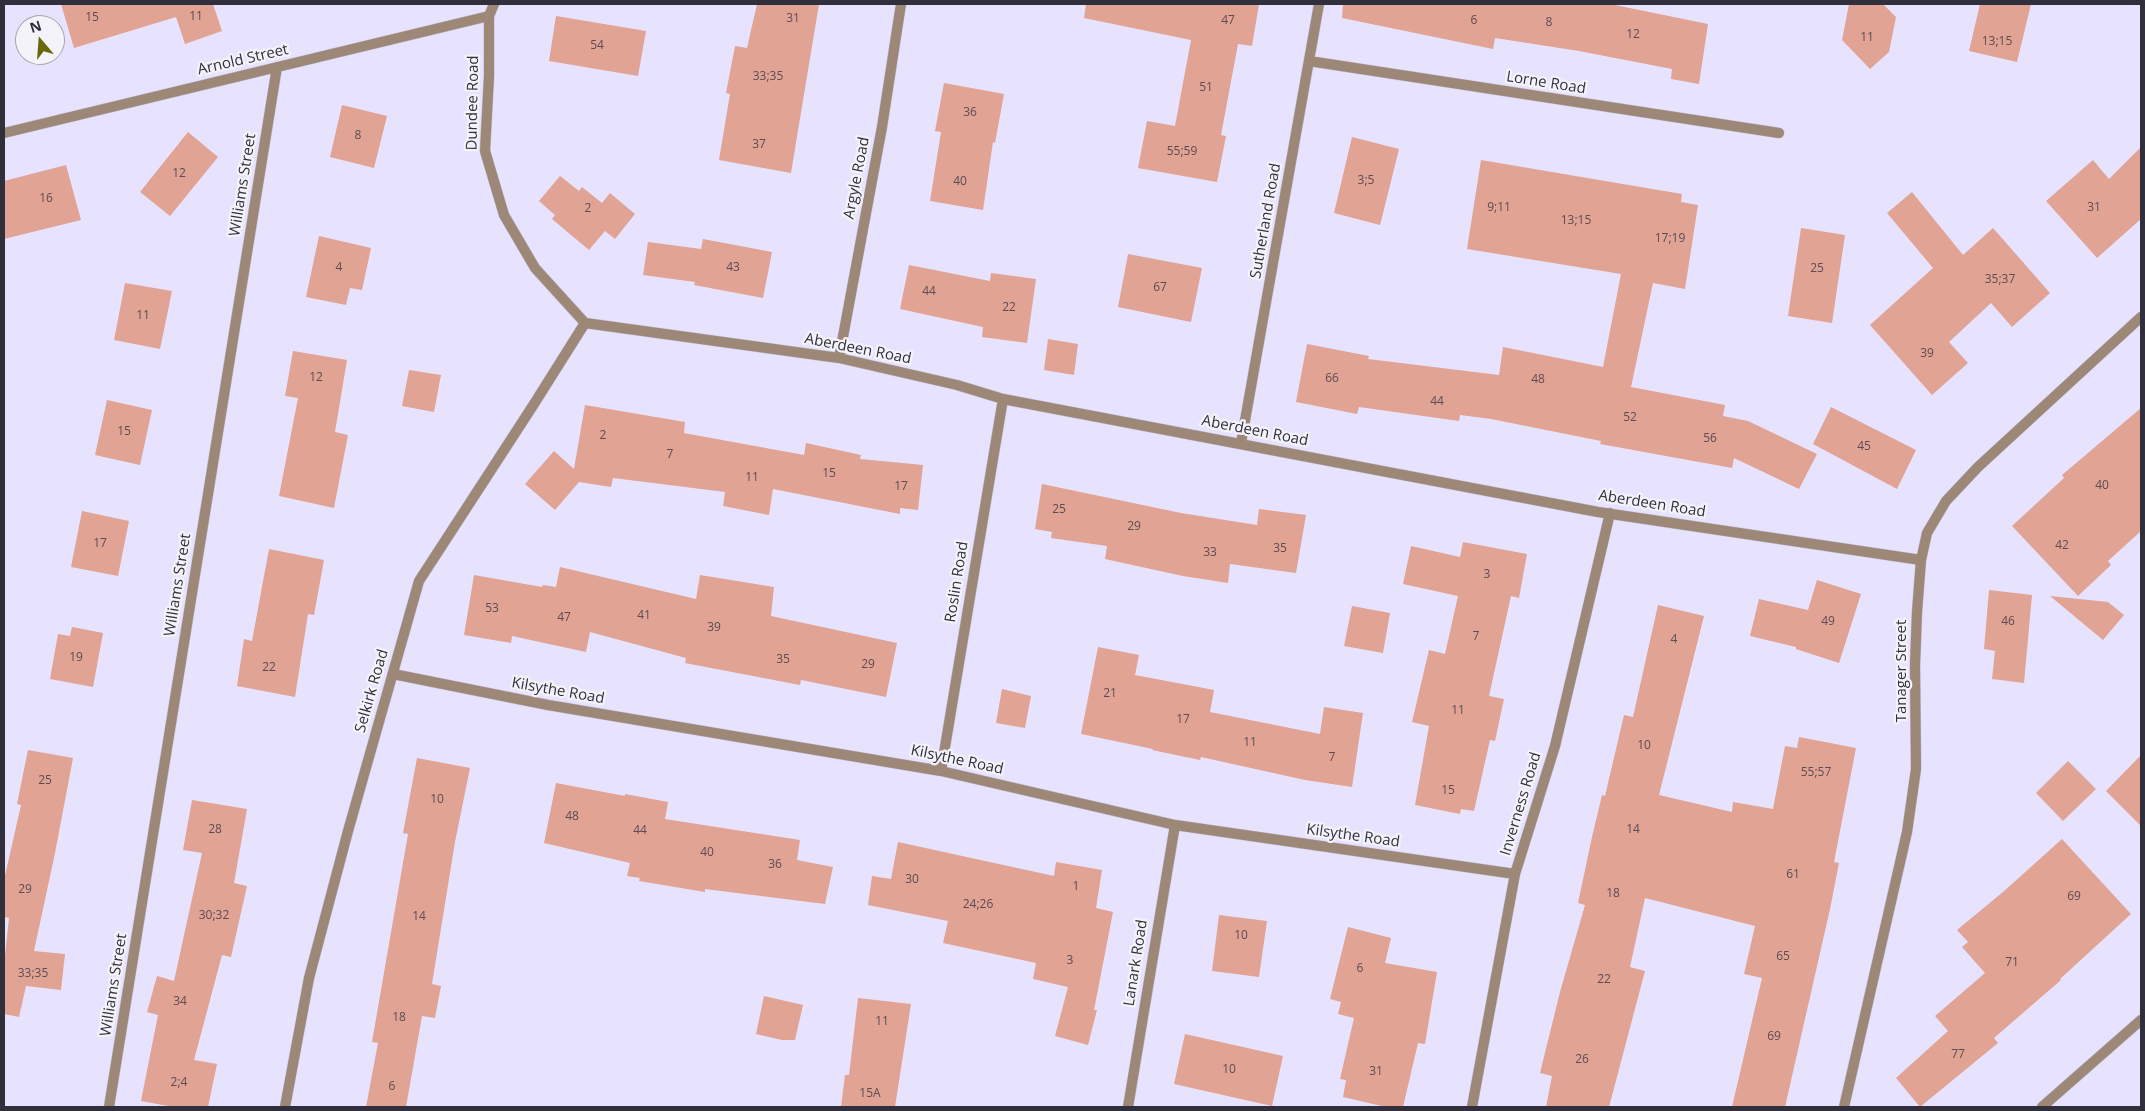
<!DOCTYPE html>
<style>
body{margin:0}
#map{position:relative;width:2145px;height:1111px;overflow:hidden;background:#e7e3fe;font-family:"Open Sans",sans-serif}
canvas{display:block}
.frame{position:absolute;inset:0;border:5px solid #322f3c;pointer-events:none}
.north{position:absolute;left:15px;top:15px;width:50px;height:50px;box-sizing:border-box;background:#f4f3fa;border:1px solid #a6a5ae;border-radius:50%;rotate:342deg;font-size:14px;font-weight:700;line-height:20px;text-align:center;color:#322f3c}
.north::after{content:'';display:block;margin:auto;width:18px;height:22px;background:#676a09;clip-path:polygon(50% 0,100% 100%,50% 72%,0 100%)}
</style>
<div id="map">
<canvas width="2145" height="1111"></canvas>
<div class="frame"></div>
<div class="north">N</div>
</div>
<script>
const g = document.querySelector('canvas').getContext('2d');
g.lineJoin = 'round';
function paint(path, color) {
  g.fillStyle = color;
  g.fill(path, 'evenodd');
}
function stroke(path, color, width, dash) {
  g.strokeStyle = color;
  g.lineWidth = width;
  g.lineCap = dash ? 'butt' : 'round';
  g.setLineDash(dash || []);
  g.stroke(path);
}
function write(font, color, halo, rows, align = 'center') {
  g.font = font + ' "Open Sans",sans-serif';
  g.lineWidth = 4.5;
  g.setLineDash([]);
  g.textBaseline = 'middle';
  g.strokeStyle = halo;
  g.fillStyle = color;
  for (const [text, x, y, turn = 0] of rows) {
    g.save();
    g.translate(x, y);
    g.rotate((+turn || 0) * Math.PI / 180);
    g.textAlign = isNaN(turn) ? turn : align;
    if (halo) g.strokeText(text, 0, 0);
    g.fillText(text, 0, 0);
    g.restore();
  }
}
paint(new Path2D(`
 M 61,4 L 213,4 L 222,31 L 185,44 L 176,17 L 74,48 Z
 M 757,4 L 819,4 L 791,173 L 719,160 L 730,94 L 726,93 L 735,46 L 747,48 Z
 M 1086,4 L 1259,4 L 1252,46 L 1238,44 L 1221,135 L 1226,136 L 1217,182 L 1138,168 L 1147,121 L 1175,126 L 1191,40 L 1084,18 Z
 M 1343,4 L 1610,4 L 1708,24 L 1699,84 L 1671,79 L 1672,69 L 1579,51 L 1495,38 L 1493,49 L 1342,18 Z
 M 1849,4 L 1883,4 L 1896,17 L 1889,52 L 1870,69 L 1842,40 Z
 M 1980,4 L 2031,4 L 2017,62 L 1969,51 Z
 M 556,16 L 646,31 L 638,76 L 549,61 Z
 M 944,83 L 1004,94 L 995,143 L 993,142 L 983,210 L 930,201 L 941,132 L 935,131 Z
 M 342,105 L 387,116 L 374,168 L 330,157 Z
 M 188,132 L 218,157 L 170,216 L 140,192 Z
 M 1352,137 L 1399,149 L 1380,225 L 1334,213 Z
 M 2141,147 L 2141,219 L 2097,258 L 2046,201 L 2093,160 L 2109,179 Z
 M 1481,160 L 1682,194 L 1681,202 L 1698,205 L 1685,289 L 1653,283 L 1631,387 L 1725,405 L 1723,416 L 1748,421 L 1817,454 L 1799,489 L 1734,458 L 1732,468 L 1600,444 L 1601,441 L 1491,419 L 1460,415 L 1459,421 L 1359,407 L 1357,414 L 1296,402 L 1307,344 L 1369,356 L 1368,359 L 1499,375 L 1503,347 L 1603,367 L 1621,274 L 1467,249 Z
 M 66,165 L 81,220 L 4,239 L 4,181 Z
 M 560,176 L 579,191 L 582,187 L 602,203 L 610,193 L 635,214 L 615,239 L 605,231 L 589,250 L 552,219 L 555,215 L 539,201 Z
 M 1912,192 L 1963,255 L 1993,228 L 2050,293 L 2012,327 L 1991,303 L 1949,342 L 1968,363 L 1932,395 L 1870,325 L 1933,268 L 1887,213 Z
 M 1801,228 L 1845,235 L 1832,323 L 1788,316 Z
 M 319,236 L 371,248 L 362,290 L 350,288 L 346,305 L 306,297 Z
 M 703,239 L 772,252 L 763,298 L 694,285 L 695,282 L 643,275 L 648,242 L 701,249 Z
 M 1128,254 L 1202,268 L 1191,322 L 1118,307 Z
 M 909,265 L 990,281 L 991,273 L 1036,279 L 1027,343 L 982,337 L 983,327 L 900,309 Z
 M 125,283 L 172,291 L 160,349 L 114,340 Z
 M 1048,339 L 1078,344 L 1074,375 L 1044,370 Z
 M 293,351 L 347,360 L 335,432 L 348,435 L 334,508 L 279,496 L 298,398 L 285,396 Z
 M 409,370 L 441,375 L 434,412 L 402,406 Z
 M 107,400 L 152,410 L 140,465 L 95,455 Z
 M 585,405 L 685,422 L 684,433 L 804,455 L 806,443 L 861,455 L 860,459 L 923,465 L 918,510 L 900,508 L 900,514 L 773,489 L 769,515 L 723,506 L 725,492 L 613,478 L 611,487 L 579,482 L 555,510 L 525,484 L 554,451 L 574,469 Z
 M 1831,407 L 1916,450 L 1897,489 L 1813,444 Z
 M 2141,408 L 2141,531 L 2108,561 L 2111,565 L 2078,596 L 2012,526 L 2064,478 L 2062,475 Z
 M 1042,484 L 1181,513 L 1257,525 L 1259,509 L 1306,515 L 1296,573 L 1230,564 L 1228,583 L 1183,576 L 1105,559 L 1107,546 L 1051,538 L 1052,532 L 1035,529 Z
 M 82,511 L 129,521 L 118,576 L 71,567 Z
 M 1463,542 L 1527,554 L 1519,598 L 1511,596 L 1489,696 L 1504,699 L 1495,741 L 1490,740 L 1474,811 L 1461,809 L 1460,814 L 1415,805 L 1429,726 L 1412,722 L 1429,650 L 1445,654 L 1458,596 L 1403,584 L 1411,546 L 1460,557 Z
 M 269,549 L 324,560 L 314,615 L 308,614 L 295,697 L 237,686 L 244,639 L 252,641 Z
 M 560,567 L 696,599 L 700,575 L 774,587 L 771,616 L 897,643 L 886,697 L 801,680 L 800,685 L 685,663 L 686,658 L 590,632 L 586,652 L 512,636 L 511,643 L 464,635 L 474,575 L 542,587 L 543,585 L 556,587 Z
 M 1817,580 L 1861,594 L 1839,663 L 1796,649 L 1796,647 L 1750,636 L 1759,599 L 1808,610 Z
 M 1989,590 L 2032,595 L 2024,683 L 1992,679 L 1995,651 L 1984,649 Z
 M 2050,596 L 2108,602 L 2124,615 L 2103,640 Z
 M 1658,605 L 1704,616 L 1659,795 L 1732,812 L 1733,802 L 1773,809 L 1785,746 L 1797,748 L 1799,737 L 1856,748 L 1834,862 L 1839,863 L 1830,909 L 1785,1107 L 1732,1107 L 1762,978 L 1744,974 L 1755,926 L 1645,898 L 1630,967 L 1645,971 L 1609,1107 L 1546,1107 L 1552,1076 L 1540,1073 L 1560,992 L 1585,905 L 1578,903 L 1592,837 L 1602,795 L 1605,796 L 1624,715 L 1633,717 Z
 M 1352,606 L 1390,613 L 1383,653 L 1344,646 Z
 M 72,627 L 103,633 L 93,687 L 50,679 L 58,634 L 70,636 Z
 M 1098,647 L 1139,655 L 1135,675 L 1214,690 L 1210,712 L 1320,734 L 1324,707 L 1363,713 L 1352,787 L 1305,780 L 1201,757 L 1200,760 L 1152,750 L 1153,749 L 1081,734 Z
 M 1002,689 L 1031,696 L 1025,728 L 996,723 Z
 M 28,750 L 73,758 L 55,853 L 34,951 L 65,954 L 61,990 L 26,986 L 19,1017 L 4,1014 L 4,965 L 9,918 L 4,917 L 4,880 L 21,805 L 17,804 Z
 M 2141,755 L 2141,826 L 2106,791 Z
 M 417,758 L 470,768 L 455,842 L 432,984 L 441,986 L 435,1018 L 422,1016 L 406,1107 L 366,1107 L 378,1043 L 372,1042 L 408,834 L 403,833 Z
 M 2068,761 L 2096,789 L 2063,821 L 2036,793 Z
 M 556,783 L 625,796 L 625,794 L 668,802 L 665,819 L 800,840 L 797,860 L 833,867 L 825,904 L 705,889 L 705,892 L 639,881 L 640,878 L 627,876 L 630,863 L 544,843 Z
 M 192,800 L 247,809 L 234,883 L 247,886 L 231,957 L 222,955 L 194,1060 L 217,1064 L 208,1107 L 174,1107 L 141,1101 L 158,1015 L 147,1012 L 157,976 L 174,981 L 202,853 L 183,850 Z
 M 2062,839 L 2131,914 L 2060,979 L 2061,980 L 1994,1038 L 1998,1043 L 1920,1107 L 1896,1078 L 1948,1031 L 1935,1016 L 1985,973 L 1962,947 L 1968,942 L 1957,930 L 2003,892 Z
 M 898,842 L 1054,876 L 1056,862 L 1102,870 L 1096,908 L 1113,912 L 1094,1010 L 1097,1010 L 1088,1045 L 1055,1036 L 1068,987 L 1033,979 L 1036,963 L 943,943 L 948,921 L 868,905 L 872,876 L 891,879 Z
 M 1219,915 L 1267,921 L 1259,977 L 1212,971 Z
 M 1348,927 L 1391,938 L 1385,963 L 1437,972 L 1425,1044 L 1418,1043 L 1403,1107 L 1386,1107 L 1343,1097 L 1346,1080 L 1340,1079 L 1354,1018 L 1338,1014 L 1341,1002 L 1330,999 Z
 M 764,996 L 803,1005 L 795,1040 L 782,1040 L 756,1034 Z
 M 858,998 L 911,1004 L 895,1107 L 841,1107 L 845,1075 L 849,1075 Z
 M 1185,1034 L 1283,1056 L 1272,1106 L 1174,1084 Z`), '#e0a394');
const minor = new Path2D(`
 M 494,4 L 489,16 L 489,76 L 485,151 L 504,215 L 535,268 L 585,323
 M 1309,61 L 1779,133
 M 4,133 L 489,16
 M 585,323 L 839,358 L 957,385 L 1003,399 L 1598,512 L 1921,560
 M 839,358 L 882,127 L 901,4
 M 1241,443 L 1319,4
 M 393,674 L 548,705 L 941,771 L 1175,825 L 1515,874
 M 941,771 L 1003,399
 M 109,1107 L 277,67
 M 285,1107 L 309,978 L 348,831 L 419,581 L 534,404 L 585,323
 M 1128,1107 L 1175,825
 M 1472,1107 L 1515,874 L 1555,746 L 1610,513
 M 1844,1107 L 1907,832 L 1916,769 L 1915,665 L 1917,612 L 1921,560 L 1927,533 L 1946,501 L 1978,467 L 2141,317
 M 2042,1107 L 2141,1020`);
stroke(minor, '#c3bfd7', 11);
stroke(minor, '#9d8878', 10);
write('12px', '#5e4c52', null, [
 ["11",196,17],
 ["15",92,18],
 ["31",793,19],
 ["47",1228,21],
 ["6",1474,21],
 ["8",1549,23],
 ["12",1633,35],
 ["11",1867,38],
 ["13;15",1997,42],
 ["54",597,46],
 ["33;35",768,77],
 ["51",1206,88],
 ["36",970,113],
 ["8",358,136],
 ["37",759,145],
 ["55;59",1182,152],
 ["12",179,174],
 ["3;5",1366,181],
 ["40",960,182],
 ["16",46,199],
 ["9;11",1499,208],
 ["31",2094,208],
 ["2",588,209],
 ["13;15",1576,221],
 ["17;19",1670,239],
 ["4",339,268],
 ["43",733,268],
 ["25",1817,269],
 ["35;37",2000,280],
 ["67",1160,288],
 ["44",929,292],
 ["22",1009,308],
 ["11",143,316],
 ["39",1927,354],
 ["12",316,378],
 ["66",1332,379],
 ["48",1538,380],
 ["44",1437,402],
 ["52",1630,418],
 ["15",124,432],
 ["2",603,436],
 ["56",1710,439],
 ["45",1864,447],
 ["7",670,455],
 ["15",829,474],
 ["11",752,478],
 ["40",2102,486],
 ["17",901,487],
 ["25",1059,510],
 ["29",1134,527],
 ["17",100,544],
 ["42",2062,546],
 ["35",1280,549],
 ["33",1210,553],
 ["3",1487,575],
 ["53",492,609],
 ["41",644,616],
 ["47",564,618],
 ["49",1828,622],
 ["46",2008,622],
 ["39",714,628],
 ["7",1476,637],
 ["4",1674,640],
 ["19",76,658],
 ["35",783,660],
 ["29",868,665],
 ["22",269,668],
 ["21",1110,694],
 ["11",1458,711],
 ["17",1183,720],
 ["11",1250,743],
 ["10",1644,746],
 ["7",1332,758],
 ["55;57",1816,773],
 ["25",45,781],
 ["15",1448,791],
 ["10",437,800],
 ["48",572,817],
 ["28",215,830],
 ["14",1633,830],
 ["44",640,831],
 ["40",707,853],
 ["36",775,865],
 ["61",1793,875],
 ["30",912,880],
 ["1",1076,887],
 ["29",25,890],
 ["18",1613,894],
 ["69",2074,897],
 ["24;26",978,905],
 ["30;32",214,916],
 ["14",419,917],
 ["10",1241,936],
 ["65",1783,957],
 ["3",1070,961],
 ["71",2012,963],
 ["6",1360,969],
 ["33;35",33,974],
 ["22",1604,980],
 ["34",180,1002],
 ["18",399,1018],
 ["11",882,1022],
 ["69",1774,1037],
 ["77",1958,1055],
 ["26",1582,1060],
 ["10",1229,1070],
 ["31",1376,1072],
 ["2;4",179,1083],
 ["6",392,1087],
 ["15A",870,1094]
]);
write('15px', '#322f3c', '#f4f3fa', [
 ["Arnold Street",243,60,-13],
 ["Lorne Road",1546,83,9],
 ["Dundee Road",473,103,-89],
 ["Argyle Road",857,178,-79],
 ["Williams Street",243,185,-81],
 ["Sutherland Road",1266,221,-80],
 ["Aberdeen Road",858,349,11],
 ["Aberdeen Road",1255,431,11],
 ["Aberdeen Road",1652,504,9],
 ["Roslin Road",957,582,-81],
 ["Williams Street",178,585,-81],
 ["Tanager Street",1902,671,-90],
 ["Selkirk Road",372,691,-74],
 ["Kilsythe Road",558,691,10],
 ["Kilsythe Road",957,760,12],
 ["Inverness Road",1521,804,-73],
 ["Kilsythe Road",1353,836,8],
 ["Lanark Road",1136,963,-81],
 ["Williams Street",114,985,-81]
]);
</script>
